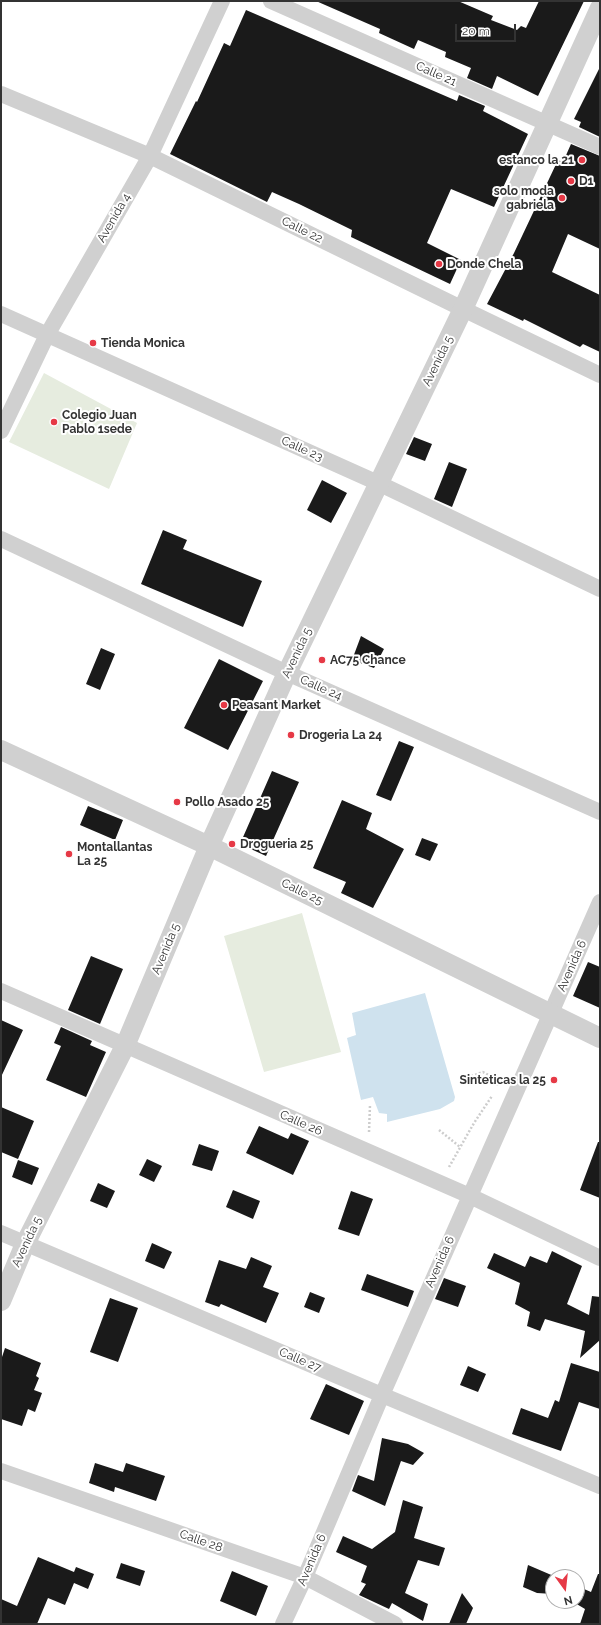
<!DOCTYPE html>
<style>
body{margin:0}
#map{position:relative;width:601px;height:1625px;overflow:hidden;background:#fff;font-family:Raleway,sans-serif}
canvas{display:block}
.frame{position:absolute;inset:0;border:2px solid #333;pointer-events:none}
.north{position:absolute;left:545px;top:1569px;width:40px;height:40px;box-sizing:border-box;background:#fff;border:1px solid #adadad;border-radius:50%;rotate:165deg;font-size:11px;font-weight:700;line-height:16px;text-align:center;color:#333}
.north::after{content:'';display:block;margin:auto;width:14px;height:18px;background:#e63946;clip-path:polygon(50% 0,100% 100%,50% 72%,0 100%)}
.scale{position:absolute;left:455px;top:24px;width:61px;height:18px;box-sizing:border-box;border:2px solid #333;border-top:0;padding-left:5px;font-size:12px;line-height:14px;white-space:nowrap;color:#333;-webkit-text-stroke:3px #fff;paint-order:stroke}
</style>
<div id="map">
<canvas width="601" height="1625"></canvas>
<div class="frame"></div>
<div class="north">N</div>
<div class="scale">20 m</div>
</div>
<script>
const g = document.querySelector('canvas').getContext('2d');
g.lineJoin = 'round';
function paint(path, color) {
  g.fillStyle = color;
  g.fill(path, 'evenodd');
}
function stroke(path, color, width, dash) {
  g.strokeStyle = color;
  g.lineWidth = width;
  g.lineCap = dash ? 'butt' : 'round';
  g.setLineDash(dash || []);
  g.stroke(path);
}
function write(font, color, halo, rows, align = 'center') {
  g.font = font + ' Raleway,sans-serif';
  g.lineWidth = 4;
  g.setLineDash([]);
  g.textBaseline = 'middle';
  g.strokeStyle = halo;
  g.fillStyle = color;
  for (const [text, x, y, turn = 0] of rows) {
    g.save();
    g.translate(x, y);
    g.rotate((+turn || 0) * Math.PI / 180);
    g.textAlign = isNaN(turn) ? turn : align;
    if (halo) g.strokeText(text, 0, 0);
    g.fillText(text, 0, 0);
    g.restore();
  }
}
paint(new Path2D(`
 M 44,373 L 137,423 L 109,489 L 9,442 Z
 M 302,913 L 341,1052 L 264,1072 L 224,936 Z`), '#e6ecdf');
paint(new Path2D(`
 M 425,993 L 455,1097 L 454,1101 L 440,1109 L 387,1122 L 387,1114 L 379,1113 L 373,1097 L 361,1100 L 347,1038 L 356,1035 L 352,1013 Z`), '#cfe2ee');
paint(new Path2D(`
 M 316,1 L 458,1 L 493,16 L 491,20 L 517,30 L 521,26 L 526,28 L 539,1 L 584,1 L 538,96 L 497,76 L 492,89 L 467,78 L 471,68 L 445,57 L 446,52 L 418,40 L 414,49 L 379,33 L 380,29 Z
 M 246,10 L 457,101 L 459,95 L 485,106 L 483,111 L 528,134 L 494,207 L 451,189 L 427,243 L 461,260 L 450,284 L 351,237 L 352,230 L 299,204 L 272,192 L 267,202 L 170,154 L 196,101 L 197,102 L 224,43 L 230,46 Z
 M 600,67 L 600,137 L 579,127 L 581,122 L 574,119 Z
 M 571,144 L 600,156 L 600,249 L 568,234 L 552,272 L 600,295 L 600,352 L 583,344 L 580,347 L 524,319 L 523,321 L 487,304 L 514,253 L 558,160 L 563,162 Z
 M 414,437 L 432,444 L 425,461 L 406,454 Z
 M 449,462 L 467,469 L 452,507 L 434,499 Z
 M 322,480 L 347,493 L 331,523 L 307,510 Z
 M 163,530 L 187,540 L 183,549 L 262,581 L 243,627 L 141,584 Z
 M 361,636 L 384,649 L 374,668 L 352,660 Z
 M 101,648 L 115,654 L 100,690 L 86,684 Z
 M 219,659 L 263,681 L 228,750 L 184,728 Z
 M 399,741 L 414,747 L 391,801 L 376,795 Z
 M 272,771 L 299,782 L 266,856 L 240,844 Z
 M 342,800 L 372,813 L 366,829 L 404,849 L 373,908 L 341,893 L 346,882 L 313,868 Z
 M 88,806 L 123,820 L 115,840 L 80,825 Z
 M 422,838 L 438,844 L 430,861 L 415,855 Z
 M 91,956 L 123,969 L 100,1024 L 68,1010 Z
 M 588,962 L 600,967 L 600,1008 L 573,996 Z
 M 1,1020 L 23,1030 L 1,1077 Z
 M 61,1027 L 92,1041 L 90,1045 L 106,1052 L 86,1097 L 46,1080 L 61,1046 L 54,1043 Z
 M 1,1107 L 34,1121 L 18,1159 L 1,1152 Z
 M 259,1126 L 288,1139 L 291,1133 L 309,1141 L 293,1175 L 246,1153 Z
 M 598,1142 L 600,1142 L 600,1198 L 580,1190 Z
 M 199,1144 L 219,1151 L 212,1171 L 192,1165 Z
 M 147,1159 L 162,1166 L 154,1182 L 139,1175 Z
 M 18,1160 L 39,1168 L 32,1185 L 12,1177 Z
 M 98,1183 L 115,1191 L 107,1208 L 90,1201 Z
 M 233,1190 L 260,1201 L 253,1219 L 226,1207 Z
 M 351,1191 L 373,1199 L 359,1236 L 338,1229 Z
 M 152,1243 L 172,1252 L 164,1269 L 145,1261 Z
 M 552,1251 L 582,1266 L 567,1304 L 589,1315 L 592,1296 L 600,1297 L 600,1340 L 580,1358 L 585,1331 L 545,1319 L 540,1331 L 527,1326 L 530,1312 L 515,1304 L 520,1283 L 487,1268 L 494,1253 L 525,1267 L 530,1256 L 547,1263 Z
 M 251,1257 L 272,1266 L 263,1287 L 279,1293 L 266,1323 L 221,1304 L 219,1307 L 205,1302 L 219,1260 L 246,1269 Z
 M 367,1274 L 414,1291 L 408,1307 L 361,1290 Z
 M 444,1278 L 466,1286 L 458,1307 L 435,1299 Z
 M 310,1292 L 325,1298 L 319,1313 L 304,1307 Z
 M 110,1298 L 138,1308 L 118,1362 L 90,1352 Z
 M 5,1348 L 41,1363 L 36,1376 L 39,1378 L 34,1390 L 42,1393 L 35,1412 L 28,1409 L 22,1426 L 1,1419 L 1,1360 Z
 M 571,1363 L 600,1372 L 600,1409 L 579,1402 L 561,1451 L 512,1434 L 521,1408 L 548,1418 L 555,1400 L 559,1402 Z
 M 468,1366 L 486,1374 L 478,1392 L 460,1385 Z
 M 326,1384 L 364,1401 L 349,1435 L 310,1419 Z
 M 382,1438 L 408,1444 L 424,1453 L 413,1465 L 401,1461 L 385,1506 L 352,1491 L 358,1475 L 374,1481 Z
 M 95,1463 L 123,1472 L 126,1463 L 165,1476 L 156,1501 L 115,1487 L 114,1492 L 89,1483 Z
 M 403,1500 L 423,1507 L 414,1538 L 445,1548 L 439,1566 L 418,1560 L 405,1593 L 428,1604 L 423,1621 L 392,1603 L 389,1609 L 359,1595 L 366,1584 L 361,1582 L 367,1566 L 336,1552 L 343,1536 L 372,1549 L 395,1532 Z
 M 38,1557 L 74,1572 L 76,1567 L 94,1574 L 88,1589 L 74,1583 L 65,1605 L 48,1598 L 37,1624 L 1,1624 L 1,1599 L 17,1606 Z
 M 121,1563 L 145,1571 L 140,1586 L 116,1578 Z
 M 528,1565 L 556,1577 L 553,1577 L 553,1594 L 537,1593 L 523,1587 Z
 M 232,1571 L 268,1586 L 256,1616 L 220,1601 Z
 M 598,1574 L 600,1574 L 600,1624 L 580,1624 L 585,1609 L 575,1603 L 578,1594 L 577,1586 L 591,1592 Z
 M 462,1593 L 473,1608 L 466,1624 L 449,1624 Z`), '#1a1a1a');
stroke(new Path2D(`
 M 460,1080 L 483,1072 L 496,1079 L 497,1087
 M 439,1130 L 460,1147
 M 369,1132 L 370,1105
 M 449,1167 L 474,1123 L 492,1096`), '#cdcdcd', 2.5, [2, 2]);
stroke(new Path2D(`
 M 271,1 L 600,147
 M 1,94 L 150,156 L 463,309 L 600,375
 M 1,314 L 378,483 L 600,589
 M 1,431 L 47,335 L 150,156 L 222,1
 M 1,539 L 287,673 L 600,812
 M 1,991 L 470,1196 L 600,1258
 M 1,1233 L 382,1395 L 600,1486
 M 1,1471 L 305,1577 L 395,1624
 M 283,1624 L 305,1577 L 382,1395 L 600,902`), '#d0d0d0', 16);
stroke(new Path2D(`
 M 1,750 L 209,846 L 600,1038
 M 1,1301 L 25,1244 L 125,1046 L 209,846 L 287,673 L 463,309 L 600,8`), '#d0d0d0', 20);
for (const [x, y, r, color] of [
 [582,160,4,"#e63946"],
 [571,181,4,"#e63946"],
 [562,198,4,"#e63946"],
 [439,264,4,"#e63946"],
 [93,343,4,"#e63946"],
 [54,422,4,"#e63946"],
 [322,660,4,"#e63946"],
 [224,705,4,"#e63946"],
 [291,735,4,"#e63946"],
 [177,802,4,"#e63946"],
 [232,844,4,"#e63946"],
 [69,854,4,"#e63946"],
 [554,1080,4,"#e63946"]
]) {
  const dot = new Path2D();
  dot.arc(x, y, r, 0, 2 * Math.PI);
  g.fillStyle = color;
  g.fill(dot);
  stroke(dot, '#fff', 1.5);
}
write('12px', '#333', '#fff', [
 ["Calle 21",436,74,24],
 ["Avenida 4",114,218,-60],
 ["Calle 22",302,230,26],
 ["Avenida 5",438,361,-64],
 ["Calle 23",302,449,24],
 ["Avenida 5",297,653,-65],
 ["Calle 24",321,688,24],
 ["Calle 25",302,892,26],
 ["Avenida 5",166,949,-67],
 ["Avenida 6",572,966,-66],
 ["Calle 26",301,1123,24],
 ["Avenida 5",27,1242,-65],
 ["Avenida 6",440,1262,-66],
 ["Calle 27",300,1360,23],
 ["Calle 28",201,1541,19],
 ["Avenida 6",312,1560,-67]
]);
write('bold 12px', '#333', '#fff', [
 ["estanco la 21",574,160,"right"],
 ["D1",579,181],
 ["solo moda",554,191,"right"],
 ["gabriela",554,205,"right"],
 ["Donde Chela",447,264],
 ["Tienda Monica",101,343],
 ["Colegio Juan",62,415],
 ["Pablo 1sede",62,429],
 ["AC75 Chance",330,660],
 ["Peasant Market",232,705],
 ["Drogeria La 24",299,735],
 ["Pollo Asado 25",185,802],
 ["Drogueria 25",240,844],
 ["Montallantas",77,847],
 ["La 25",77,861],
 ["Sinteticas la 25",546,1080,"right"]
], 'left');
</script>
